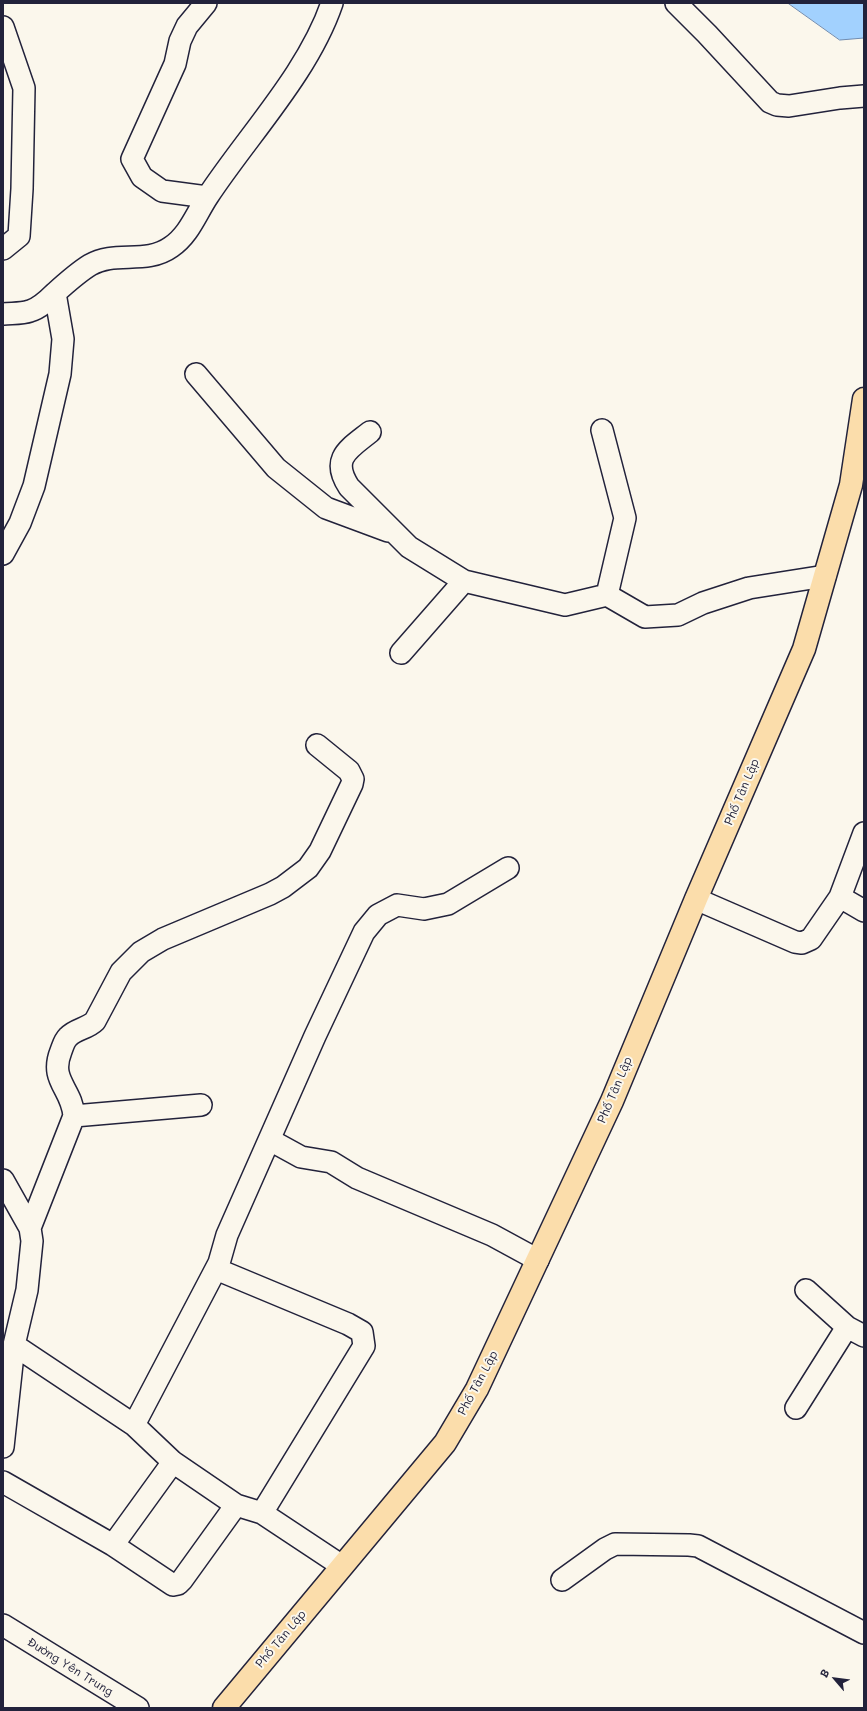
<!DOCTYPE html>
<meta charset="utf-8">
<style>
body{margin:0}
#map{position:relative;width:867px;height:1711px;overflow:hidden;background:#fbf7ec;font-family:Mali,sans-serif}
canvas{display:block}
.frame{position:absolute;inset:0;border:4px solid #22223b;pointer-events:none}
.north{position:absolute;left:815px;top:1659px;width:40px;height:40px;-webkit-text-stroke:3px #fbf7ec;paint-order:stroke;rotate:298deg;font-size:11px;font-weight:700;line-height:16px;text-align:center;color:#22223b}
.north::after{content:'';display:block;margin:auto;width:14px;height:18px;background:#22223b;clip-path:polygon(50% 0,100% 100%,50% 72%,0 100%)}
</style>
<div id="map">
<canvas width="867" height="1711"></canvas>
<div class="frame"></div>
<div class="north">B</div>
</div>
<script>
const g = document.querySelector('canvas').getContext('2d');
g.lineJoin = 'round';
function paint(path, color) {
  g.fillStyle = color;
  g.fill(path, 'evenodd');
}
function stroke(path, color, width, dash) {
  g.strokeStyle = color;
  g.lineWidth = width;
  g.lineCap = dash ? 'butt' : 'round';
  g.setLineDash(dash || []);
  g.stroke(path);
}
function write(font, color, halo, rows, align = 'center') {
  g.font = font + ' Mali,sans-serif';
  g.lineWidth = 4;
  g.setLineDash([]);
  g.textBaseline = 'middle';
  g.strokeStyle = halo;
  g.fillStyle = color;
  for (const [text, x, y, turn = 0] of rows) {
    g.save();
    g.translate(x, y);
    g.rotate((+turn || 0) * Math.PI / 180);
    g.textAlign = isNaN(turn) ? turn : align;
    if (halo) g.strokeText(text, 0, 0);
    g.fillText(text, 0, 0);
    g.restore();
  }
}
const water = new Path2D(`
 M 788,3 L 864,3 L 864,38 L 840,40 Z`);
paint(water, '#a2d1fe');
stroke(water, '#6f8bb0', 1);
const minor = new Path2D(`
 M 206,3 L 187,26 L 180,41 L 175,64 L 132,159 L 142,177 L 162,191 L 207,197
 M 676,3 L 707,34 L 770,102 L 777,105 L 789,106 L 840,98 L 864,96
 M 3,27 L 24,88 L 22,189 L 19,236 L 3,249
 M 3,314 C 12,313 21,314 30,311 C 40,308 47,301 54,294 C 65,284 77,273 90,265 C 115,250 146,265 171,247 C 189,235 196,214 208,196 C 249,134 308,73 332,3
 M 196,374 L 276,468 L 326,508 L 388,531
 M 602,430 L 625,518 L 607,595
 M 370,432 C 349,449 330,458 349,487 L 409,547 L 464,581 L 565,605 L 607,595 L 645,617 L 678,615 L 703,603 L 749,588 L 825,576
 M 3,554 L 20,523 L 34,486 L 60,374 L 63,339 L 55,293
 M 401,653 L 464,581
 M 840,897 L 864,911
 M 696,899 L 795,942 L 802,943 L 811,939 L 840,897 L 864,833
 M 74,1116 L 201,1105
 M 270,1140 L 301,1157 L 331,1162 L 357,1178 L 492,1235 L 538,1260
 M 3,1180 L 30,1228 L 32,1241 L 27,1290 L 14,1345 L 3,1447
 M 30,1228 L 74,1116 C 72,1088 49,1081 61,1051 C 63,1046 64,1041 68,1037 C 75,1029 87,1029 95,1021 L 121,972 L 141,952 L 163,939 L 270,894 L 283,887 L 308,868 L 320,851 L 352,784 L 353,779 L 349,771 L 317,745
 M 216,1269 L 348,1324 L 362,1332 L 364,1346 L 262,1513
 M 806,1290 L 847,1327 L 864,1336
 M 14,1345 L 134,1425 L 173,1462 L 236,1505 L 262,1513 L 342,1566
 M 796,1408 L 847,1327
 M 134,1425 L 219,1263 L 227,1235 L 315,1036 L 364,932 L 378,915 L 397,905 L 424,909 L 448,904 L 508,868
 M 3,1482 L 113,1545 L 173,1585 L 178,1584 L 182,1580 L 236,1505
 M 113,1545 L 173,1462
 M 562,1580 L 605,1549 L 615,1544 L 689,1545 L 698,1546 L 864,1633
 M 3,1625 L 138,1708`);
const major = new Path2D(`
 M 224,1708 L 445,1443 L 477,1389 L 612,1101 L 696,899 L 804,649 L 851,485 L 864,399`);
stroke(minor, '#22223b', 24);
stroke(major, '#22223b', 25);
stroke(minor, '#fbf7ec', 21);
stroke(major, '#fbddab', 22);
write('12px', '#22223b', '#fbf7ec', [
 ["Phố Tân Lập",742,792,-67],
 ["Phố Tân Lập",615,1090,-67],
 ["Phố Tân Lập",478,1383,-62],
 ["Phố Tân Lập",281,1639,-50],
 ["Đường Yên Trung",70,1667,32]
]);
</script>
